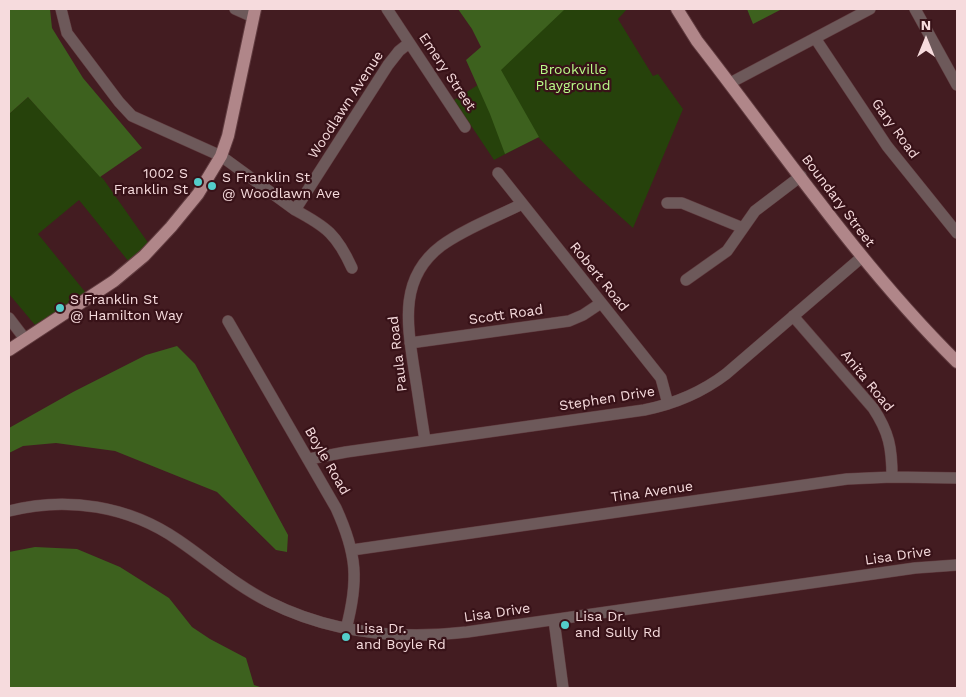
<!DOCTYPE html>
<style>
body{margin:0}
#map{position:relative;width:966px;height:697px;overflow:hidden;background:#431c21;font-family:"Work Sans",sans-serif}
canvas{display:block}
.frame{position:absolute;inset:0;border:10px solid #f6dbdd;pointer-events:none}
.north{position:absolute;left:901px;top:15px;width:50px;height:50px;-webkit-text-stroke:4px #381218;paint-order:stroke;rotate:0deg;font-size:14px;font-weight:700;line-height:20px;text-align:center;color:#f6dbdd}
.north::after{content:'';display:block;margin:auto;width:18px;height:22px;background:#f6dbdd;clip-path:polygon(50% 0,100% 100%,50% 72%,0 100%)}
</style>
<div id="map">
<canvas width="966" height="697"></canvas>
<div class="frame"></div>
<div class="north">N</div>
</div>
<script>
const g = document.querySelector('canvas').getContext('2d');
g.lineJoin = 'round';
function paint(path, color) {
  g.fillStyle = color;
  g.fill(path, 'evenodd');
}
function stroke(path, color, width, dash) {
  g.strokeStyle = color;
  g.lineWidth = width;
  g.lineCap = dash ? 'butt' : 'round';
  g.setLineDash(dash || []);
  g.stroke(path);
}
function write(font, color, halo, rows, align = 'center') {
  g.font = font + ' "Work Sans",sans-serif';
  g.lineWidth = 4.5;
  g.setLineDash([]);
  g.textBaseline = 'middle';
  g.strokeStyle = halo;
  g.fillStyle = color;
  for (const [text, x, y, turn = 0] of rows) {
    g.save();
    g.translate(x, y);
    g.rotate((+turn || 0) * Math.PI / 180);
    g.textAlign = isNaN(turn) ? turn : align;
    if (halo) g.strokeText(text, 0, 0);
    g.fillText(text, 0, 0);
    g.restore();
  }
}
paint(new Path2D(`
 M 543,9 L 627,9 L 618,19 L 653,76 L 658,74 L 683,109 L 633,228 L 581,181 L 538,137 L 494,160 L 454,100 L 500,71 Z
 M 28,97 L 104,180 L 149,244 L 129,262 L 79,200 L 38,234 L 86,293 L 35,325 L 9,294 L 9,114 Z`), '#26420b');
paint(new Path2D(`
 M 9,9 L 50,9 L 52,28 L 83,78 L 142,148 L 100,177 L 28,97 L 9,114 Z
 M 458,9 L 565,9 L 501,70 L 539,137 L 505,154 L 490,114 L 466,60 L 481,47 L 472,29 Z
 M 747,9 L 782,9 L 753,24 Z
 M 177,346 L 195,364 L 288,535 L 287,552 L 276,550 L 217,492 L 115,451 L 56,443 L 23,446 L 9,453 L 9,428 L 73,392 L 146,355 Z
 M 35,547 L 77,549 L 120,567 L 169,598 L 192,627 L 210,639 L 246,658 L 254,685 L 263,688 L 9,688 L 9,552 Z`), '#3d611e');
const minor = new Path2D(`
 M 61,9 L 67,33 L 119,102 L 132,116 L 221,156 L 295,210 L 388,65 L 399,51 L 409,43
 M 235,9 L 253,17
 M 387,9 L 465,127
 M 915,9 L 957,85
 M 815,38 L 887,146 L 957,233
 M 730,83 L 870,9
 M 498,173 L 661,378 L 668,404
 M 667,203 L 682,203 L 743,228
 M 295,210 C 327,227 337,235 352,268
 M 686,280 L 727,251 L 755,211 L 801,176
 M 793,316 L 873,408 C 889,432 892,448 892,477
 M 9,318 L 25,339
 M 228,321 L 336,508 C 357,554 359,580 346,629
 M 410,343 L 569,321 L 583,315 L 601,303
 M 425,440 C 421,416 418,393 414,369 C 407,323 399,278 441,246 C 464,229 496,217 522,204
 M 309,459 L 346,452 L 644,410 C 674,404 701,393 726,374 L 862,257
 M 9,511 C 67,496 129,506 178,540 C 209,561 235,585 269,602 C 331,633 399,640 467,632 L 915,568 L 957,565
 M 352,550 L 847,479 L 892,477 L 957,478
 M 554,620 L 563,688`);
const major = new Path2D(`
 M 677,9 L 697,41 C 781,149 860,266 957,362
 M 9,350 L 114,281 L 144,256 L 171,227 L 198,194 L 221,156 L 228,136 L 255,9`);
stroke(minor, '#603b3f', 12);
stroke(major, '#603b3f', 14);
stroke(minor, '#6d595a', 11);
stroke(major, '#b08689', 12);
for (const [x, y, r, color] of [
 [198,182,5,"#53cdca"],
 [212,186,5,"#53cdca"],
 [60,308,5,"#53cdca"],
 [565,625,5,"#53cdca"],
 [346,637,5,"#53cdca"]
]) {
  const dot = new Path2D();
  dot.arc(x, y, r, 0, 2 * Math.PI);
  g.fillStyle = color;
  g.fill(dot);
  stroke(dot, '#381218', 2);
}
write('14px', '#b9fb88', '#381218', [
 ["Brookville",573,70],
 ["Playground",573,86]
]);
write('14px', '#f6dbdd', '#381218', [
 ["Emery Street",447,72,56],
 ["Woodlawn Avenue",346,105,-57],
 ["Gary Road",895,129,54],
 ["Boundary Street",838,201,53],
 ["Robert Road",599,277,51],
 ["Scott Road",506,315,-8],
 ["Paula Road",398,354,-97],
 ["Anita Road",867,381,51],
 ["Stephen Drive",607,399,-9],
 ["Boyle Road",327,461,60],
 ["Tina Avenue",652,492,-8],
 ["Lisa Drive",898,556,-8],
 ["Lisa Drive",497,613,-8]
]);
write('14px', '#f6dbdd', '#381218', [
 ["1002 S",188,174,"right"],
 ["Franklin St",188,190,"right"],
 ["S Franklin St",222,178],
 ["@ Woodlawn Ave",222,194],
 ["S Franklin St",70,300],
 ["@ Hamilton Way",70,316],
 ["Lisa Dr.",575,617],
 ["and Sully Rd",575,633],
 ["Lisa Dr.",356,629],
 ["and Boyle Rd",356,645]
], 'left');
</script>
